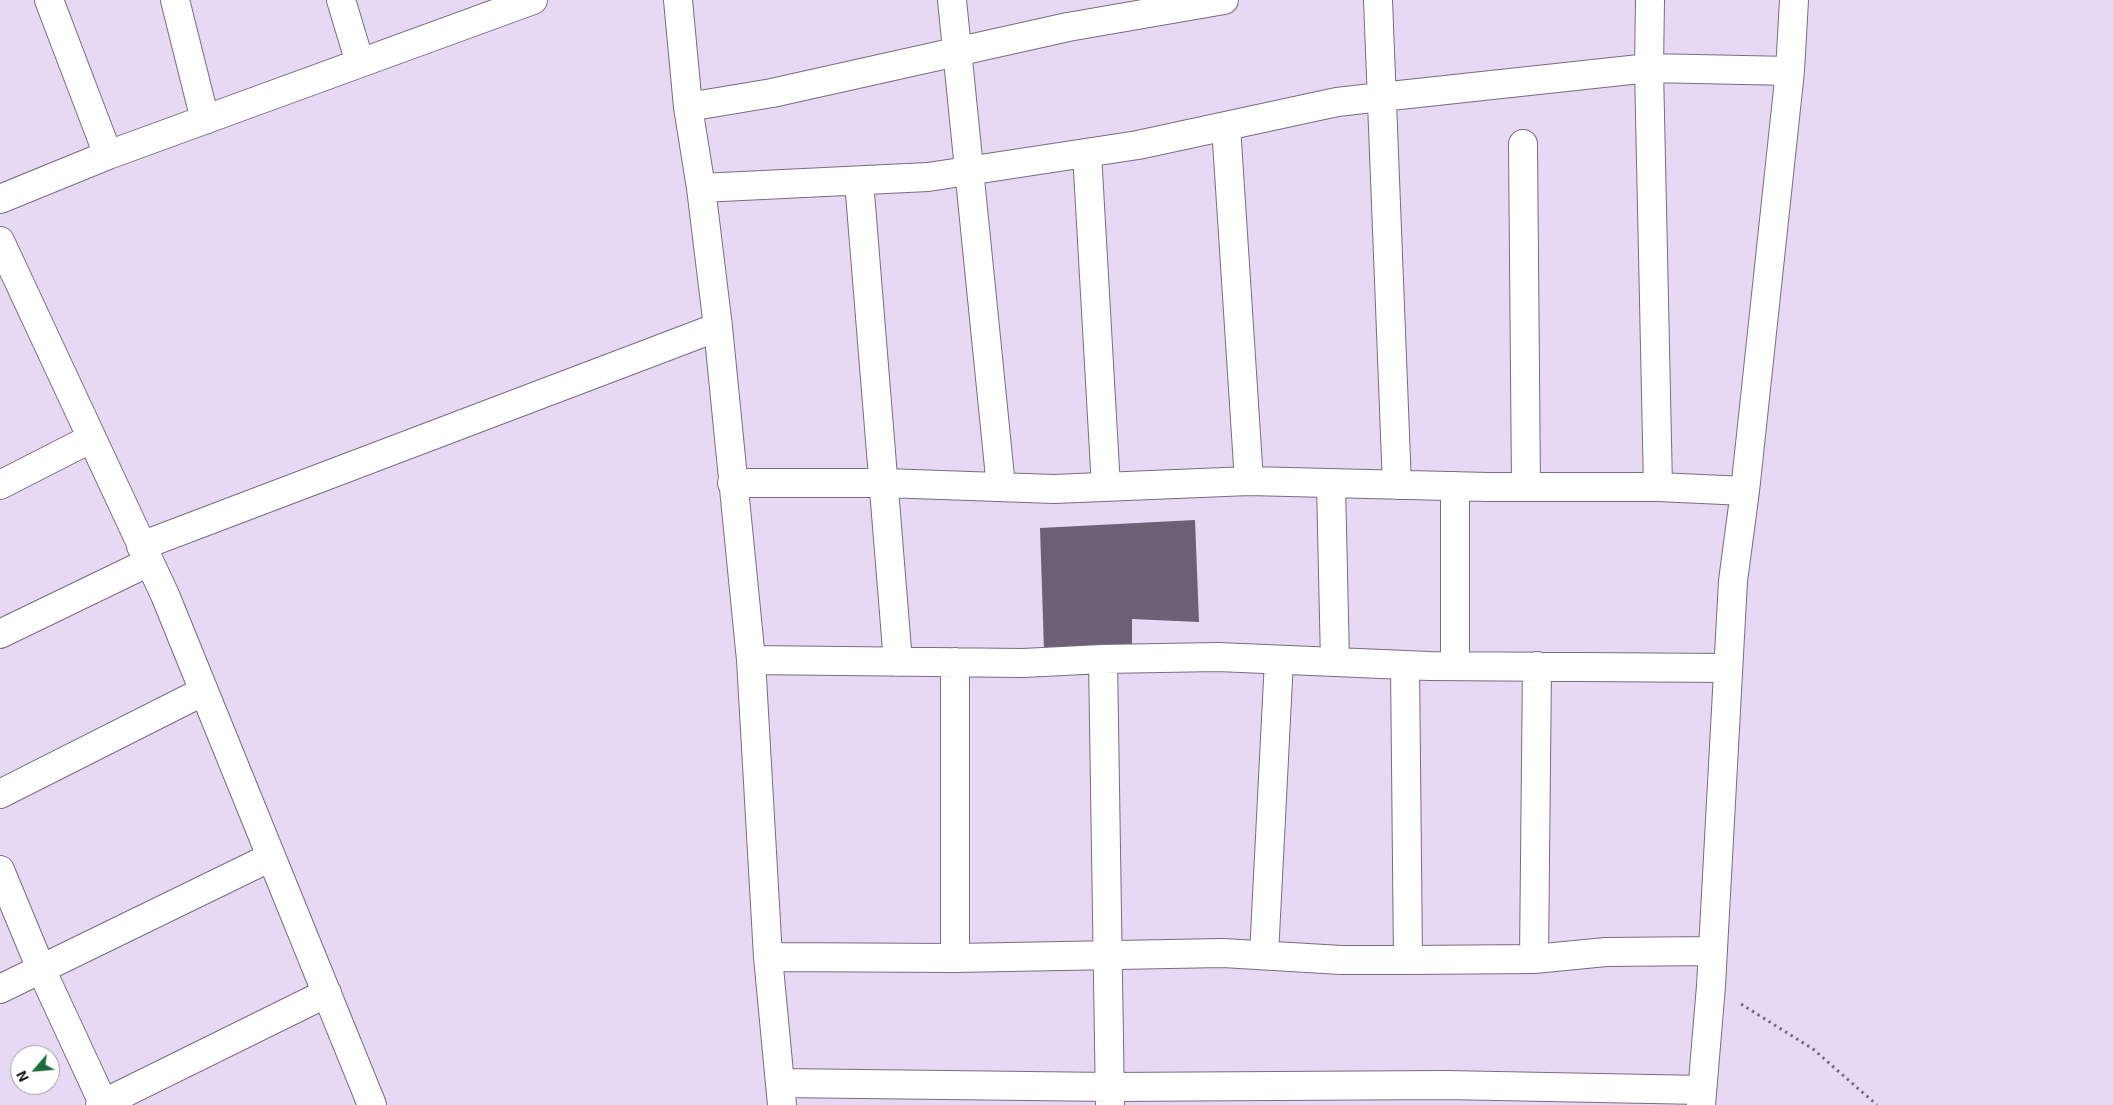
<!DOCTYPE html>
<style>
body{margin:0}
#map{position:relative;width:2113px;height:1105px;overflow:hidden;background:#e7d8f3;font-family:"Exo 2",sans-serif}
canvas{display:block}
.north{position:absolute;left:10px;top:1045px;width:50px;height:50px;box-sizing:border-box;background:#fff;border:1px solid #a19ea2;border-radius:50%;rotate:243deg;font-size:14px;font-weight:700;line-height:20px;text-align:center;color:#130d16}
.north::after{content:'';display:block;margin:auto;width:18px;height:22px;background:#1a6c3d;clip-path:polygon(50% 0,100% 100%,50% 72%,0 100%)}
</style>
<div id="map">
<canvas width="2113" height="1105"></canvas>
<div class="north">N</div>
</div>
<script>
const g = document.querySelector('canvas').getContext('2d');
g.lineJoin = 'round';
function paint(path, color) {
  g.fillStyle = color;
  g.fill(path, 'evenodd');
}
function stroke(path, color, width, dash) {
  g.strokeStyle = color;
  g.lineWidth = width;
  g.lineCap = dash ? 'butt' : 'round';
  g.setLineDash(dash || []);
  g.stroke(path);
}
paint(new Path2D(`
 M 1195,520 L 1199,622 L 1132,619 L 1132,651 L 1044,650 L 1040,528 Z`), '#6d6076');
const minor = new Path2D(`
 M 49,0 L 108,155
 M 175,0 L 205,120
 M 341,0 L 360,63
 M 678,0 L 688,107 L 701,188 L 718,327 L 751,660 L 768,957 L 782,1105
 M 952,0 L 1001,487
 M 1378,0 L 1397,485
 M 1650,0 L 1649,68 L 1658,487
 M 688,107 L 772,93 L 1068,27 L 1224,0
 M 1226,126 L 1249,481
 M 1523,144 L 1526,487
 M 1087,153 L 1106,487
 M 859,181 L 898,662
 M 701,188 L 928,177 L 1138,145 L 1337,102 L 1381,97 L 1649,68 L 1790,71
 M 0,199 L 108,155 L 533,0
 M 0,241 L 165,595 L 372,1105
 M 732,483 L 885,483 L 1054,489 L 1249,481 L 1488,487 L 1658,487 L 1745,491
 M 1331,484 L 1335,662
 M 0,485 L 92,438
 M 141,546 L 718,327
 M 0,634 L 149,562
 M 1103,659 L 1110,1105
 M 751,660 L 1023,663 L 1103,659 L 1218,657 L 1429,666 L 1728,668
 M 955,662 L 955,958
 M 1405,665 L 1408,960
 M 1455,666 L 1455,486
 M 0,794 L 204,691
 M 0,870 L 41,969 L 104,1105
 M 1264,955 L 1279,660
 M 768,957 L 955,958 L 1223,953 L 1341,960 L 1408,960 L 1534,959 L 1606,952 L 1713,951
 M 1534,959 L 1537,666
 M 0,989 L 271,857
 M 780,1083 L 1110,1087 L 1445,1085 L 1702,1090
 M 100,1105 L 327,993
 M 1701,1105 L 1711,986 L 1733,581 L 1745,491 L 1790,71 L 1794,0`);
stroke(minor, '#796c83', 30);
stroke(new Path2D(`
 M 1741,1004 L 1813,1049 L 1877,1105`), '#796e80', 3, [2.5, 4]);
stroke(minor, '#fff', 28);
</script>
